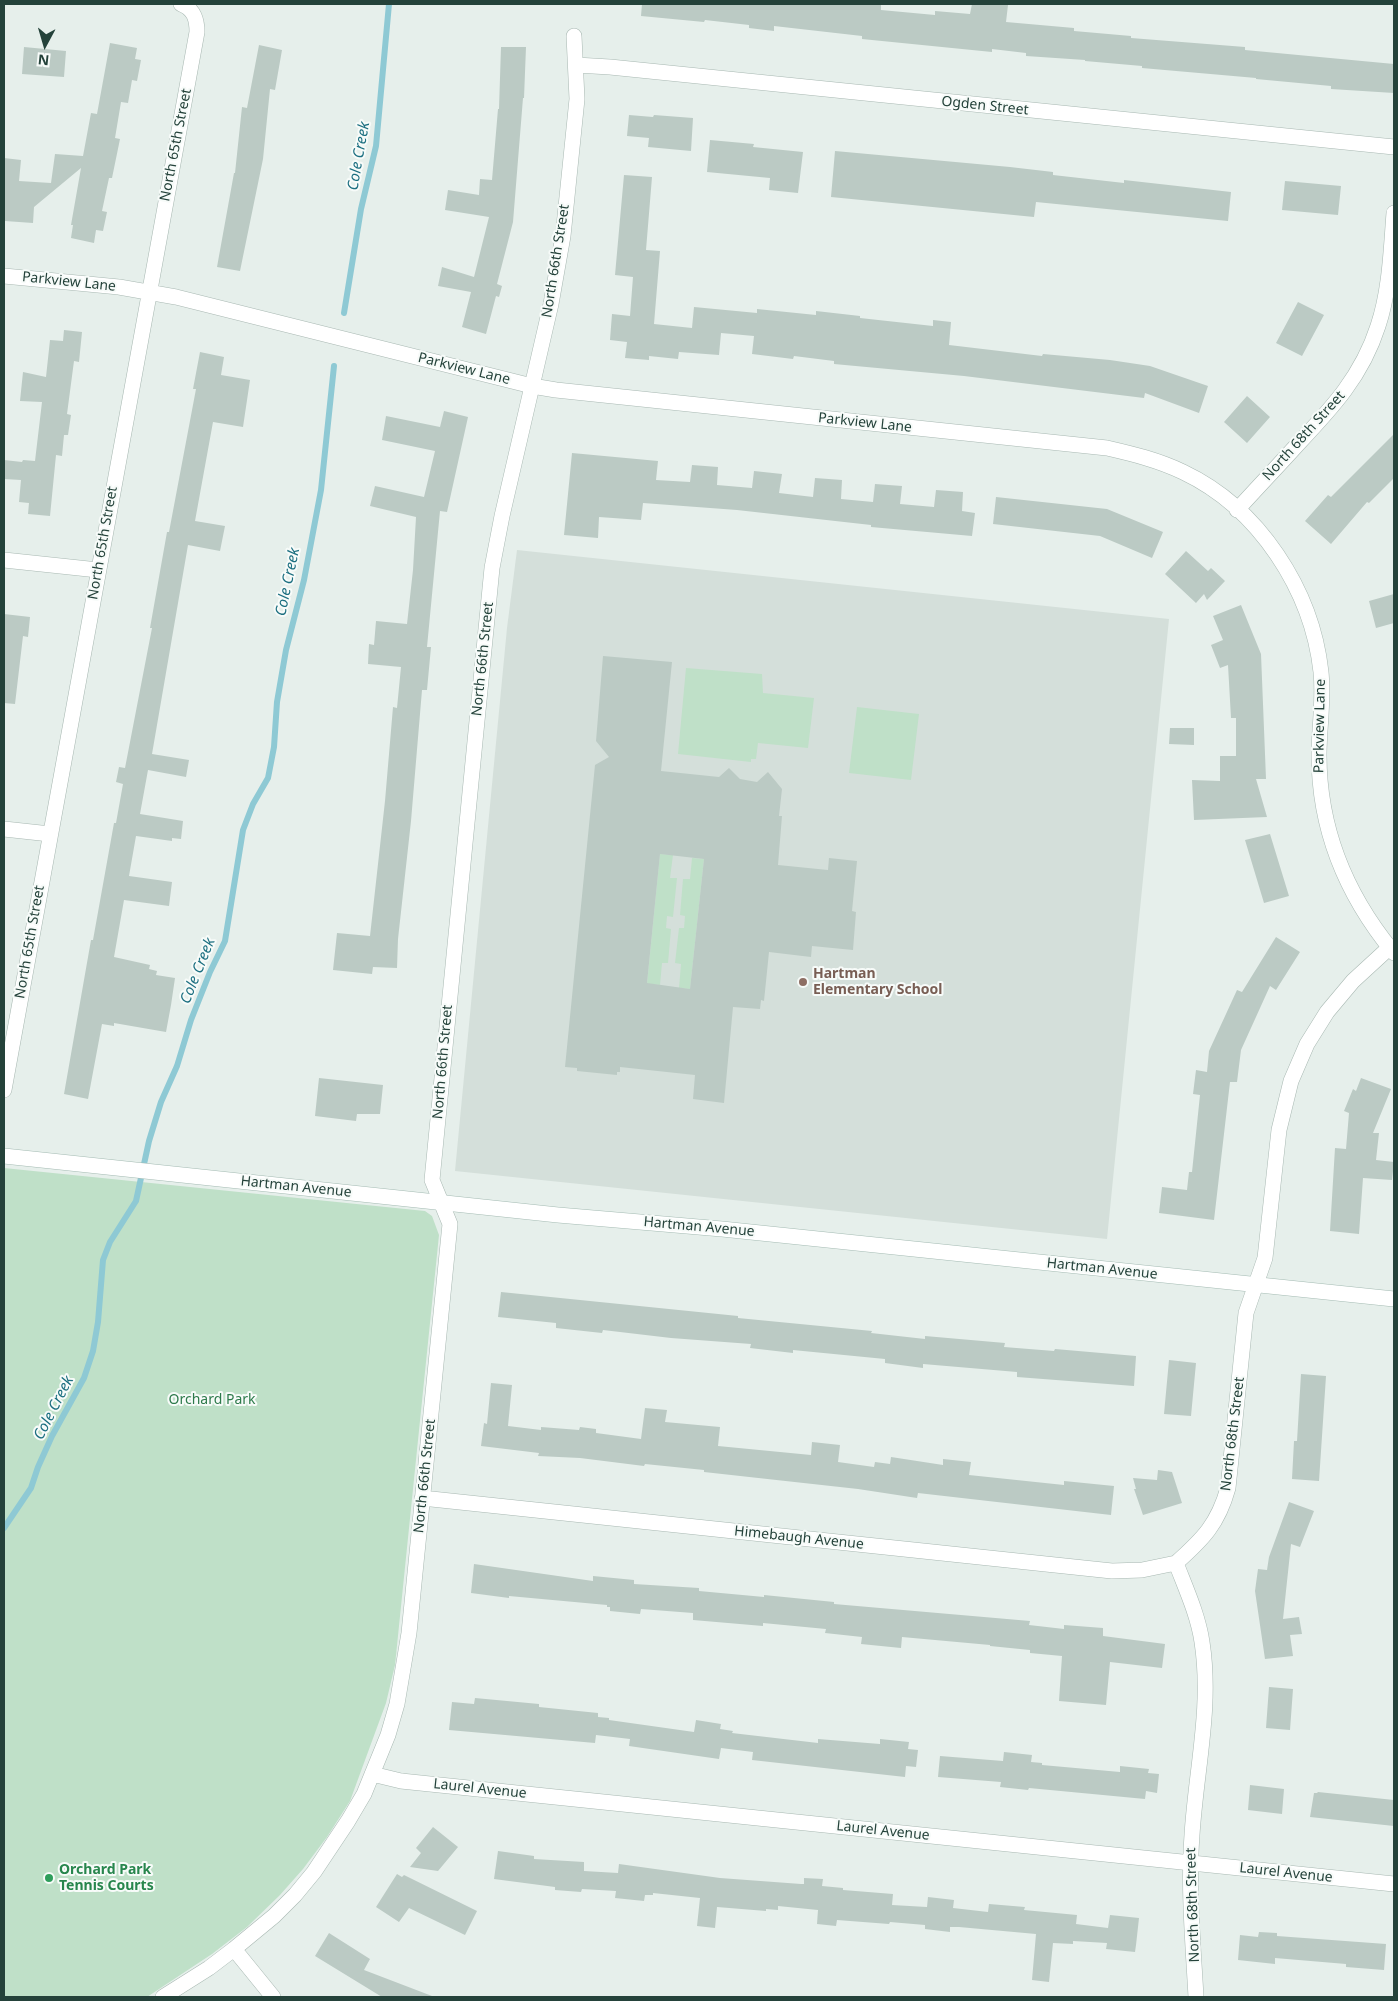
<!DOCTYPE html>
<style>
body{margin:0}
#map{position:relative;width:1398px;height:2001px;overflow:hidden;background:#e6efeb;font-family:"Noto Sans",sans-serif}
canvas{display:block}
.frame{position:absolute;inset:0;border:5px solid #24423a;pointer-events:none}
.north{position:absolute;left:20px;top:20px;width:50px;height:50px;-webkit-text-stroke:4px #f7fbf9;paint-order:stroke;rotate:186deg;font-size:14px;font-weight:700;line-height:20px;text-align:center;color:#24423a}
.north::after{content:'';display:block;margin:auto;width:18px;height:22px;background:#24423a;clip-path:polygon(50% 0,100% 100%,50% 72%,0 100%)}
</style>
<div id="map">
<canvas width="1398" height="2001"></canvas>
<div class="frame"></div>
<div class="north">N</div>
</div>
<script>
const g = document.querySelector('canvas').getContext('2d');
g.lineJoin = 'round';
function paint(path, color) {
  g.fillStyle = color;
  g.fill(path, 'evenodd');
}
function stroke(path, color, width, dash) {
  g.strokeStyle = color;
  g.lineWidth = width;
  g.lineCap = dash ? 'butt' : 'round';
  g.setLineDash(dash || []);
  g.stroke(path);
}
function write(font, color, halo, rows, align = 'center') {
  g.font = font + ' "Noto Sans",sans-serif';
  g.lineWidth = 4;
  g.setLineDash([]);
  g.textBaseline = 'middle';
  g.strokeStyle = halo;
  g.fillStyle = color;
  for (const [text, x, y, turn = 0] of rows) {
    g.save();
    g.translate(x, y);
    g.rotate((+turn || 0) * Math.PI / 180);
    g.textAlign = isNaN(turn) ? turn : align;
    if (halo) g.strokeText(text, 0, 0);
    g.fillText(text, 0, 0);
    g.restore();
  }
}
paint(new Path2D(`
 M 517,550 L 1169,619 L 1107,1239 L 455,1171 L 507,628 Z`), '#d4dfda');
paint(new Path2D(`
 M 686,668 L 762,674 L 763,693 L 814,698 L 808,748 L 758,743 L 756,759 L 751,759 L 751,762 L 678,754 Z
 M 857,707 L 919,714 L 911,780 L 849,773 Z
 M 660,854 L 673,855 L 670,878 L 677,878 L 673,917 L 667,916 L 666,928 L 671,929 L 668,963 L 662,963 L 660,985 L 647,984 Z
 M 692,858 L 704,859 L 690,989 L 679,988 L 681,964 L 675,963 L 679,928 L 684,928 L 685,916 L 680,915 L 683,879 L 690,879 Z
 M 4,1168 L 425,1211 L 432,1216 L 439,1235 L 395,1665 L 386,1703 L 350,1801 L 327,1837 L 303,1869 L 280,1895 L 247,1927 L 212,1954 L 147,1997 L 4,1997 Z`), '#bfe0c8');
stroke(new Path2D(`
 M 344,313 L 361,209 L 376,146 L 389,4
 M 4,1528 L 31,1488 L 38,1467 L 52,1436 L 84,1378 L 93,1351 L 98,1322 L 103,1260 L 110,1242 L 136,1201 L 149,1141 L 161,1102 L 177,1066 L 191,1020 L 210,972 L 225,941 L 243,830 L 253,804 L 268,778 L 274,747 L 277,702 L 286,650 L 304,580 L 321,490 L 334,366`), '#8ec9d4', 6);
paint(new Path2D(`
 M 642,4 L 881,4 L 881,10 L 935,15 L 935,11 L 970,14 L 972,4 L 1008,5 L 1006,22 L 1074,28 L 1074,31 L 1131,36 L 1131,38 L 1245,47 L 1245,50 L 1394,64 L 1394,93 L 1331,89 L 1331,86 L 1256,79 L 1256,78 L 1142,68 L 1142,66 L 1085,61 L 1085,60 L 1026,56 L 1026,53 L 992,49 L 992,52 L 862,39 L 862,36 L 774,26 L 774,31 L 749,28 L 749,25 L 705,20 L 704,22 L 641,16 Z
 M 110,43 L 137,48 L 135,59 L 141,60 L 137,81 L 132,80 L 128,103 L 121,102 L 115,138 L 120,139 L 112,178 L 109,178 L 102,211 L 107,212 L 103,231 L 96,230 L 94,243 L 71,238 L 73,225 L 71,225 L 81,168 L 34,207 L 33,223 L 5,221 L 4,158 L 21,160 L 19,181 L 51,183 L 55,154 L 83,156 L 91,113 L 97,114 Z
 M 259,45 L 282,50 L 275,90 L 270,89 L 263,159 L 240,271 L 217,267 L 234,173 L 235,173 L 242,107 L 247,108 Z
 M 24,47 L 66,51 L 64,77 L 22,74 Z
 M 501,47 L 526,47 L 524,98 L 523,98 L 513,222 L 497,284 L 502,286 L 499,297 L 496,296 L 486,334 L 462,327 L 471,292 L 438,286 L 442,267 L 474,277 L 489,217 L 445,210 L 448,190 L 479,195 L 480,179 L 492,180 L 498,109 L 499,109 Z
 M 629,115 L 653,117 L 654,115 L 693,118 L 691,151 L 648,147 L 649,138 L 627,136 Z
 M 710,140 L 754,144 L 753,147 L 803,152 L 798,193 L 769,190 L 770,178 L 707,172 Z
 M 835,151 L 1010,167 L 1053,172 L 1053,175 L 1124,183 L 1124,180 L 1231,192 L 1228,221 L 1036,202 L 1034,217 L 831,197 Z
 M 624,175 L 652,177 L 646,250 L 660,251 L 654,324 L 692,328 L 694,307 L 757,313 L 757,309 L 816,315 L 816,311 L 860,316 L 860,318 L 933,326 L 933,320 L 951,322 L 949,345 L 1042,356 L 1043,354 L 1110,360 L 1150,366 L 1208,386 L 1199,413 L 1145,393 L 1144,398 L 964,376 L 834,364 L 834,361 L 794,356 L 793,359 L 752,354 L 754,336 L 721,333 L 719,355 L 679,352 L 678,359 L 649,356 L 649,360 L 625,358 L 627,342 L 610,340 L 612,314 L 630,316 L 633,277 L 615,275 Z
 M 1285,181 L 1341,186 L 1338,215 L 1282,210 Z
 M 1298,302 L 1324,315 L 1302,356 L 1276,343 Z
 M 64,330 L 82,332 L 79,362 L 74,361 L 67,414 L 71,415 L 68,435 L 64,435 L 62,456 L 56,455 L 50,516 L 28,514 L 29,503 L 19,502 L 21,480 L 4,479 L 4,460 L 22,462 L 23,460 L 35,461 L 42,402 L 20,401 L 23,372 L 46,377 L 50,340 L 63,341 Z
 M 200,352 L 224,357 L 221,375 L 250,380 L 243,427 L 213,422 L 195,521 L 225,526 L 220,551 L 188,545 L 152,754 L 189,760 L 186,777 L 148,770 L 140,814 L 183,821 L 181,839 L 172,838 L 172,841 L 136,836 L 129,876 L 172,882 L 169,906 L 124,900 L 114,957 L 150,965 L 149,969 L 157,971 L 156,975 L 175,978 L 171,1005 L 166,1032 L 114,1023 L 114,1026 L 102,1024 L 88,1099 L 64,1094 L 91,940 L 93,940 L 114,823 L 116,823 L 123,784 L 116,782 L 119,767 L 125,768 L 152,628 L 150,628 L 167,532 L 169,532 L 196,389 L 193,389 Z
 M 1247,396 L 1270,417 L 1247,443 L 1224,422 Z
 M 444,411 L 468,417 L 447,512 L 440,511 L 427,647 L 431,647 L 427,690 L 422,690 L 411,821 L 398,939 L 397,968 L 373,967 L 372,974 L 333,970 L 337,933 L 370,936 L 385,801 L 393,707 L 397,708 L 401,667 L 368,664 L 369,644 L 374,645 L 376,621 L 407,624 L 413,570 L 416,517 L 370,506 L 375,486 L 424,497 L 435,451 L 382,440 L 386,416 L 440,427 Z
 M 1394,434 L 1394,478 L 1369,503 L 1367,502 L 1331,544 L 1305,521 L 1328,495 L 1331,497 Z
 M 572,453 L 658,461 L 656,480 L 690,482 L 692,465 L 718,467 L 717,485 L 752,488 L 754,471 L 782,474 L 779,493 L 813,497 L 815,478 L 842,480 L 841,499 L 873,502 L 875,484 L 902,486 L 900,504 L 934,507 L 936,490 L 963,492 L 962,511 L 975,513 L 972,536 L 871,527 L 871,525 L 737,510 L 643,503 L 641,520 L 599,517 L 598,538 L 564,535 Z
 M 996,497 L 1107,509 L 1163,532 L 1152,558 L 1100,536 L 993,524 Z
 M 1186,551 L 1208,571 L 1211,568 L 1225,581 L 1207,600 L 1204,594 L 1196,603 L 1165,574 Z
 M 1394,594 L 1394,623 L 1376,628 L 1369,601 Z
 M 1241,605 L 1261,654 L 1266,779 L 1256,779 L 1267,817 L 1194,820 L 1192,780 L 1220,781 L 1220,756 L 1236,756 L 1236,718 L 1231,718 L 1228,665 L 1220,668 L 1211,645 L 1223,640 L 1213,616 Z
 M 4,614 L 30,617 L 28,637 L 23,636 L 15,704 L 4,703 Z
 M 603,656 L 672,662 L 661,771 L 719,777 L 729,768 L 740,779 L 757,782 L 768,772 L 782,789 L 779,816 L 782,816 L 778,865 L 828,870 L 829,858 L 857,861 L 852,911 L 856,912 L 853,950 L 812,946 L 811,957 L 769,952 L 764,1001 L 761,1000 L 760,1009 L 733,1007 L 724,1103 L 693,1099 L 695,1075 L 620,1067 L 620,1072 L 617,1072 L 617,1075 L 577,1071 L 577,1068 L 565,1067 L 595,765 L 609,757 L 596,741 ZM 660,854 L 704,859 L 690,989 L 647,983 Z
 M 1170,728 L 1194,728 L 1194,745 L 1169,744 Z
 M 1270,834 L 1289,896 L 1264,903 L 1245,840 Z
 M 1276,937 L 1300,952 L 1276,990 L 1270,986 L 1241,1050 L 1237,1082 L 1230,1082 L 1214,1220 L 1159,1213 L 1162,1187 L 1187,1190 L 1189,1172 L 1192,1172 L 1200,1095 L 1193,1094 L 1196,1070 L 1207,1072 L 1209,1051 L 1237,990 L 1242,992 Z
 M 319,1078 L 383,1085 L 380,1114 L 357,1114 L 356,1121 L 315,1116 Z
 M 1361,1078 L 1391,1089 L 1373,1133 L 1379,1133 L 1376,1160 L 1394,1162 L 1392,1180 L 1363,1178 L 1359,1234 L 1330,1231 L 1335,1148 L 1346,1149 L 1349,1113 L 1344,1111 L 1353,1089 L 1356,1091 Z
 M 501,1292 L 738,1316 L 738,1318 L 872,1331 L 871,1333 L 925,1339 L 925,1336 L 1005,1343 L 1004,1347 L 1054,1351 L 1055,1349 L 1136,1356 L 1134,1386 L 1017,1377 L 1017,1372 L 923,1364 L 923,1368 L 885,1363 L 885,1359 L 803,1351 L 793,1350 L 793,1353 L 750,1348 L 751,1344 L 671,1338 L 603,1330 L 602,1333 L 556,1328 L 556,1323 L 498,1317 Z
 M 1169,1360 L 1196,1363 L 1191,1416 L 1164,1414 Z
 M 1301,1374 L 1326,1376 L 1319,1481 L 1292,1479 L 1294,1441 L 1297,1441 Z
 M 491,1383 L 512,1385 L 508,1426 L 541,1430 L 541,1427 L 579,1430 L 580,1427 L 596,1429 L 596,1433 L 641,1439 L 645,1408 L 667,1410 L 665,1422 L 720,1427 L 718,1446 L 811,1455 L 812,1442 L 840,1445 L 838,1462 L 874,1467 L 875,1462 L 890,1464 L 891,1457 L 943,1465 L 943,1459 L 971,1462 L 969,1475 L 1064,1485 L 1064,1481 L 1114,1486 L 1111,1515 L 918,1493 L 917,1498 L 858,1489 L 704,1472 L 704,1470 L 645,1464 L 644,1466 L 580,1458 L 538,1456 L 539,1453 L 481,1446 L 484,1423 L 487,1424 Z
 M 1158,1470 L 1172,1472 L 1182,1503 L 1143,1515 L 1134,1489 L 1136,1489 L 1133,1478 L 1157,1480 Z
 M 1289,1502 L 1314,1511 L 1300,1547 L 1291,1544 L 1283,1619 L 1299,1617 L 1302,1634 L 1290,1635 L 1293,1656 L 1265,1659 L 1255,1591 L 1258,1569 L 1267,1570 L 1269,1557 Z
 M 474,1564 L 593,1581 L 593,1576 L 634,1580 L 634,1584 L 699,1588 L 699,1591 L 764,1597 L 764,1595 L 834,1602 L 834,1604 L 1030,1621 L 1029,1625 L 1064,1629 L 1064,1625 L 1103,1628 L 1103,1636 L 1165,1644 L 1162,1668 L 1110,1662 L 1106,1705 L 1059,1701 L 1062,1656 L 1030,1653 L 1030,1650 L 990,1646 L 990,1645 L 902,1637 L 901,1648 L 861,1644 L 862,1637 L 825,1633 L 826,1629 L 763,1623 L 763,1626 L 693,1620 L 693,1613 L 641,1609 L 640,1614 L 610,1611 L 610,1607 L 607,1607 L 607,1605 L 509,1596 L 509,1598 L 471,1593 Z
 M 1269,1687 L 1293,1689 L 1290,1730 L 1266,1728 Z
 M 475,1698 L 539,1704 L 539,1707 L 598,1713 L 598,1717 L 609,1718 L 609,1720 L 694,1732 L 696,1720 L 721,1724 L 720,1729 L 733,1731 L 732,1733 L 818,1743 L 818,1739 L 880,1744 L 880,1739 L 909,1742 L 908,1749 L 918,1750 L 916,1767 L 906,1766 L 905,1777 L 752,1760 L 753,1752 L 721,1748 L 719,1759 L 629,1746 L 630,1739 L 596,1735 L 595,1743 L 449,1730 L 452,1702 L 474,1704 Z
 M 1004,1752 L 1032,1755 L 1031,1762 L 1042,1763 L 1042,1765 L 1120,1772 L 1120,1766 L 1149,1769 L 1148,1773 L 1159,1774 L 1157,1793 L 1146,1791 L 1145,1799 L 1029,1788 L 1028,1790 L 1000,1787 L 1001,1782 L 938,1777 L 940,1756 L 1003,1761 Z
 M 1250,1785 L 1284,1789 L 1282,1814 L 1248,1810 Z
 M 1318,1792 L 1394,1800 L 1394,1826 L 1310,1817 L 1314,1793 L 1317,1793 Z
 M 433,1827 L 458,1847 L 438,1871 L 410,1867 L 421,1853 L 416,1848 Z
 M 498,1851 L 534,1856 L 534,1859 L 584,1862 L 584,1871 L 618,1873 L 619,1864 L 720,1878 L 801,1884 L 804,1884 L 804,1878 L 823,1879 L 822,1886 L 843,1888 L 843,1890 L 893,1894 L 892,1905 L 927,1907 L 928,1897 L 954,1900 L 953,1908 L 988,1912 L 989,1904 L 1025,1907 L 1024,1910 L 1077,1915 L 1076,1924 L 1108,1928 L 1110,1915 L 1139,1918 L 1136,1945 L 1135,1952 L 1106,1949 L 1107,1943 L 1073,1941 L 1073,1944 L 1053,1943 L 1049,1982 L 1032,1980 L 1036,1934 L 959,1927 L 950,1927 L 950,1932 L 925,1929 L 925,1925 L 890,1922 L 889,1924 L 837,1920 L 836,1926 L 817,1924 L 818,1910 L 778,1906 L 778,1910 L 766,1909 L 766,1911 L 717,1907 L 715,1928 L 697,1926 L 700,1898 L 653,1893 L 653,1895 L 645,1895 L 644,1901 L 615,1898 L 616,1891 L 582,1889 L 581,1892 L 555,1890 L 555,1887 L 494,1879 Z
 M 397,1874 L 402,1877 L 404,1875 L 477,1911 L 465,1935 L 409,1908 L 399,1922 L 376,1907 Z
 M 1259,1932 L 1277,1933 L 1277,1936 L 1386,1944 L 1384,1970 L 1346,1967 L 1346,1964 L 1275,1958 L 1275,1964 L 1238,1960 L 1240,1935 L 1258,1937 Z
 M 329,1933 L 370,1959 L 364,1970 L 432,1996 L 432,1997 L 382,1997 L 315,1956 Z`), '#bbcac4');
const street = new Path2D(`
 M 576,65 L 610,67 L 1394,147
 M 4,276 L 119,287 L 176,297 L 532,386 L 556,390 L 1107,448 C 1133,454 1158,460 1183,472 C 1259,508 1312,590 1321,672 C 1324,700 1319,728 1319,755 C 1319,831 1346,895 1394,953
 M 1237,510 C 1257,488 1277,467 1297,445 C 1332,408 1362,376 1378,326 C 1390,290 1391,250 1394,213
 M 4,560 L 98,570
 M 4,829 L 50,834
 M 4,1090 L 197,32 C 197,19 194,9 181,4
 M 422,1498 L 1112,1571 L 1142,1570 L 1176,1563
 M 1176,1563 C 1203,1539 1218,1524 1228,1488 L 1246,1313 L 1265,1258 L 1279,1130 L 1291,1081 L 1307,1044 L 1327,1012 L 1353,981 L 1390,947
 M 1176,1563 C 1186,1589 1198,1615 1202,1642 C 1212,1707 1196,1770 1192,1835 C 1188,1889 1193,1943 1196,1997
 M 372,1774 L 401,1781 L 1394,1884
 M 234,1949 L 273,1997
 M 163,1997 L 209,1968 L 234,1949 L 274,1916 L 295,1895 L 314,1872 L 348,1821 L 364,1794 L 388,1735 L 397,1704 L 409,1633 L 450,1224 L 432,1180 L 492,568 L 502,516 L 551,304 L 563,236 L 577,99 L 574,36`);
const secondary = new Path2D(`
 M 4,1156 L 558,1215 L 722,1229 L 1394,1299`);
stroke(street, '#a8b8b2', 16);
stroke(secondary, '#a4bbb3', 16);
stroke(street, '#fff', 15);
stroke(secondary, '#fff', 15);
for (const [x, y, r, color] of [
 [803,982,5,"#8d6e63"],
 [49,1878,5,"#2e9e5b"]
]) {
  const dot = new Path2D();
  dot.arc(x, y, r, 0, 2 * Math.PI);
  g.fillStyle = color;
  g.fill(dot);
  stroke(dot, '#f7fbf9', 2);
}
write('14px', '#24423a', '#f7fbf9', [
 ["Ogden Street",985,106,6],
 ["North 65th Street",176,145,-79],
 ["North 66th Street",556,261,-81],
 ["Parkview Lane",69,282,6],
 ["Parkview Lane",464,369,14],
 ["Parkview Lane",865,423,6],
 ["North 68th Street",1304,436,-48],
 ["North 65th Street",103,543,-80],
 ["North 66th Street",483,659,-84],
 ["Parkview Lane",1320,726,-89],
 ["North 65th Street",30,942,-80],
 ["North 66th Street",443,1062,-85],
 ["Hartman Avenue",296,1187,6],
 ["Hartman Avenue",699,1227,5],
 ["Hartman Avenue",1102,1269,6],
 ["North 68th Street",1233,1434,-83],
 ["North 66th Street",425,1476,-84],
 ["Himebaugh Avenue",799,1538,6],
 ["Laurel Avenue",480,1789,6],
 ["Laurel Avenue",883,1831,6],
 ["Laurel Avenue",1286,1873,6],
 ["North 68th Street",1193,1905,-92]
]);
write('bold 14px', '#785e54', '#f7fbf9', [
 ["Hartman",813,974],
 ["Elementary School",813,990]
], 'left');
write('14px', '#2d7a4b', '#f7fbf9', [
 ["Orchard Park",212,1400]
]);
write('bold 14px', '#27864d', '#f7fbf9', [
 ["Orchard Park",59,1870],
 ["Tennis Courts",59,1886]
], 'left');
write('italic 15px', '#1c6f80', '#f7fbf9', [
 ["Cole Creek",359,156,-80],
 ["Cole Creek",288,582,-78],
 ["Cole Creek",198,971,-68],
 ["Cole Creek",54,1408,-63]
]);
</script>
